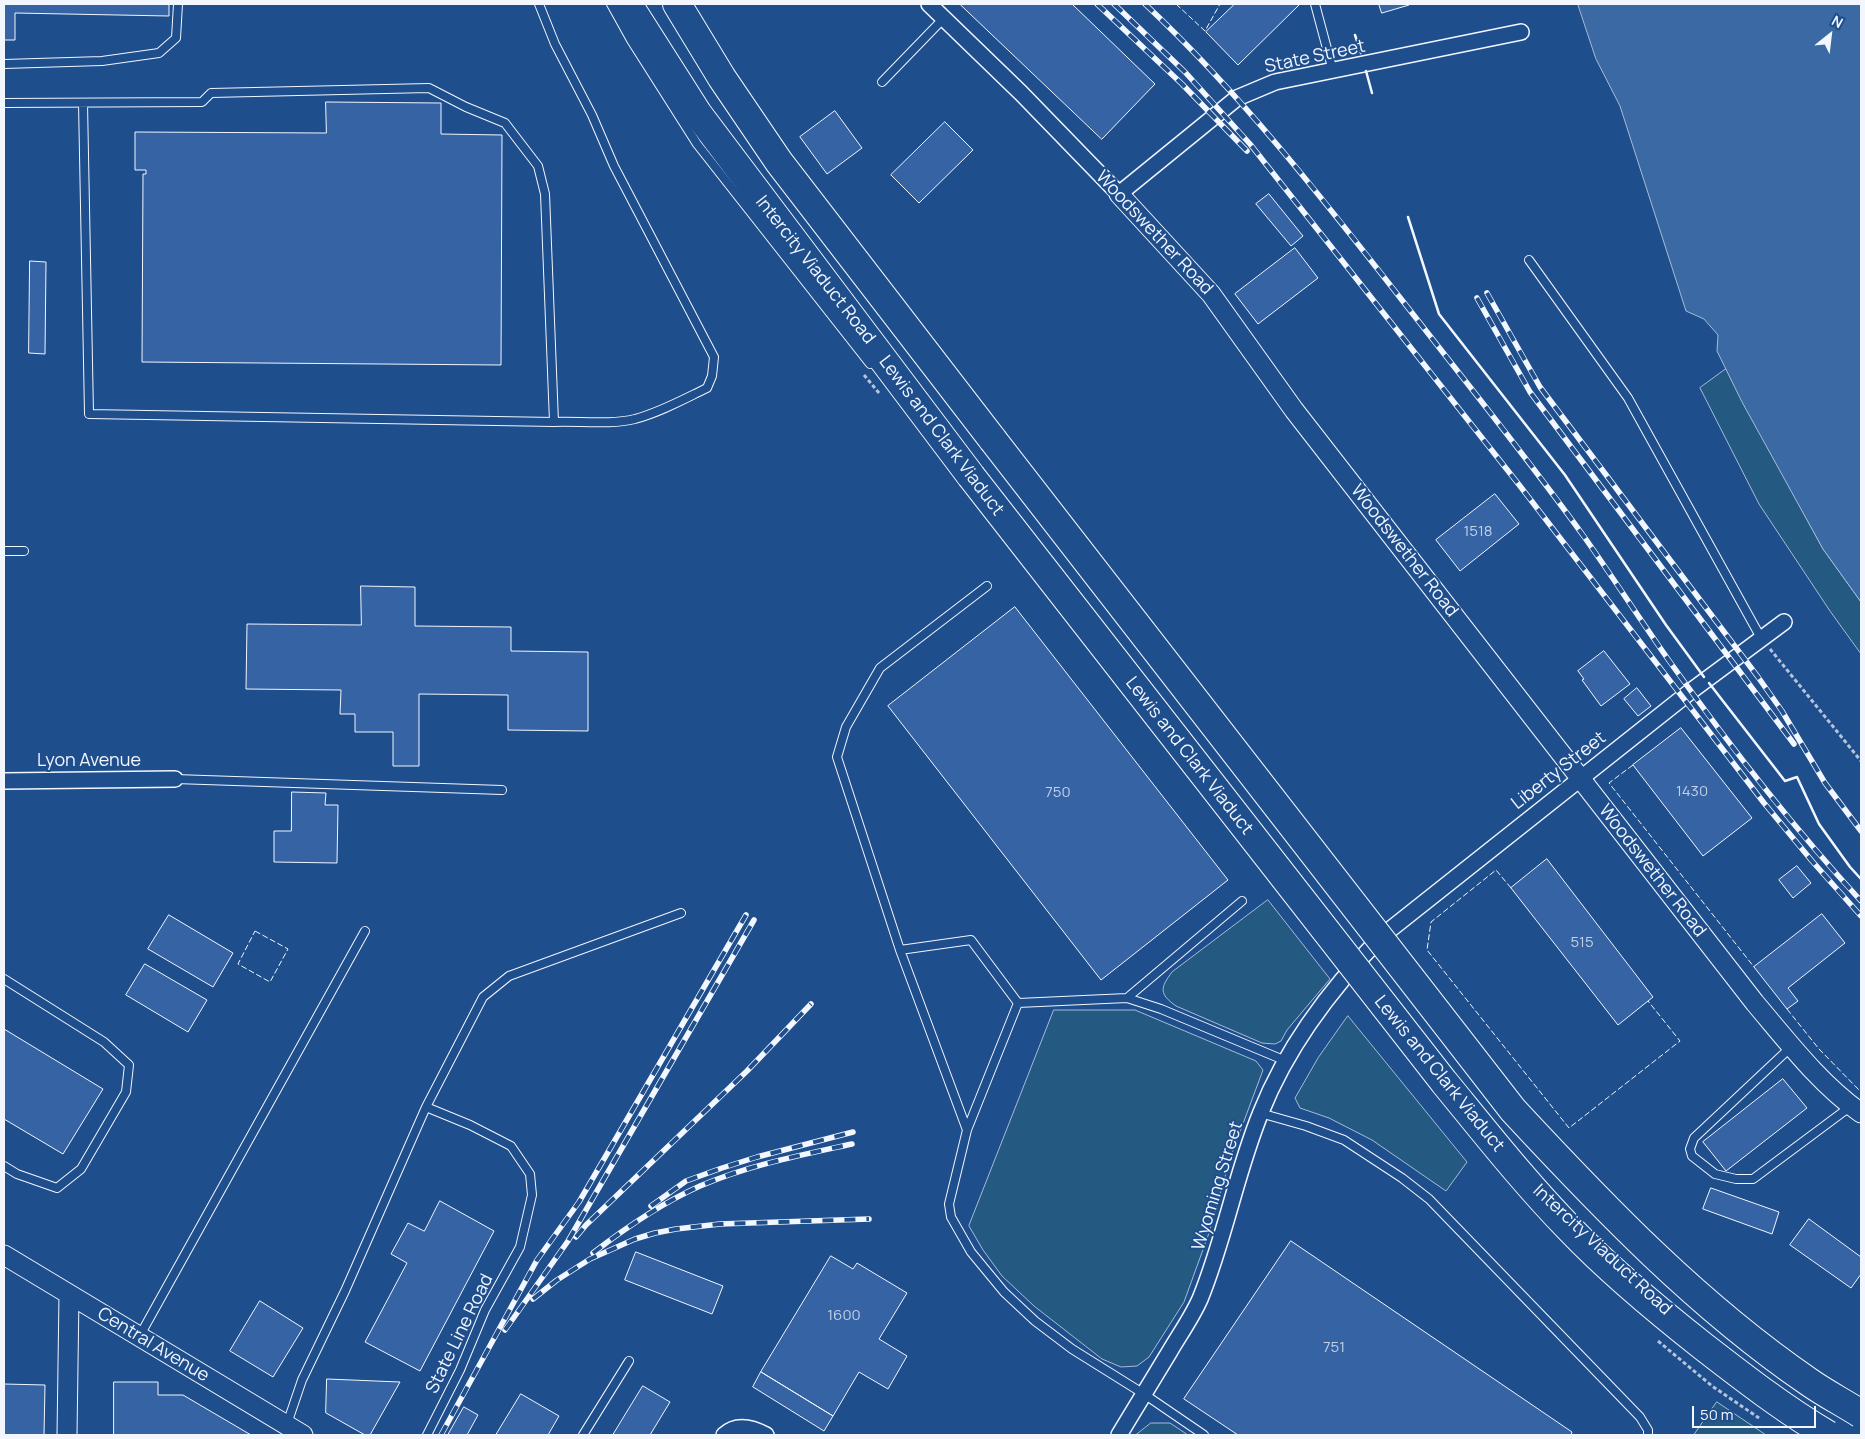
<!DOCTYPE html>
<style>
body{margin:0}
#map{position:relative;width:1865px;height:1439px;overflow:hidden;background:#1f4e8c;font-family:Manrope,sans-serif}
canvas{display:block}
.frame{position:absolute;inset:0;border:5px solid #f2f6ff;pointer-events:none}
.north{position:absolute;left:1805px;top:10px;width:50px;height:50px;-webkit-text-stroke:4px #1f4e8c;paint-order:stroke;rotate:29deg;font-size:14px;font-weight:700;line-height:20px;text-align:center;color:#f2f6ff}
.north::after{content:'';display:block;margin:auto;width:18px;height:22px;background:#f2f6ff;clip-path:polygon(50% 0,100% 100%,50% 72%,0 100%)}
.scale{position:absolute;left:1692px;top:1406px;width:124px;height:22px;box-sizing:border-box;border:2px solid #f2f6ff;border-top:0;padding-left:6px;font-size:15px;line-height:18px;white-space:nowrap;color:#f2f6ff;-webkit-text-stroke:4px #1f4e8c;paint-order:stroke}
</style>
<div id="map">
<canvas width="1865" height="1439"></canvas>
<div class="frame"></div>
<div class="north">N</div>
<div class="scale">50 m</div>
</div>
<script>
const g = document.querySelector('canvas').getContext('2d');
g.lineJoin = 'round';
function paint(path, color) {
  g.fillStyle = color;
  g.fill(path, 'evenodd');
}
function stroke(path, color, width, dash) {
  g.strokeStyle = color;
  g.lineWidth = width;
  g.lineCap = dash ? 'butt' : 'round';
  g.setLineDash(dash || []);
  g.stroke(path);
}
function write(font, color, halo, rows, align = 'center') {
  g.font = font + ' Manrope,sans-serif';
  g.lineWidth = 4;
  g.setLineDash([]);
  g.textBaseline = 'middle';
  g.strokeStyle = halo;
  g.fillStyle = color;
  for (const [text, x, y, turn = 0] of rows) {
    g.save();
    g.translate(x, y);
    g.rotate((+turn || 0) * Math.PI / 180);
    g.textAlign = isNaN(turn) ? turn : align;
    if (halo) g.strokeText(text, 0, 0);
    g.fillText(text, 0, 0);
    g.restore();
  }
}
const green = new Path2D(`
 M 1726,369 L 1823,549 L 1861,602 L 1861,654 L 1830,611 L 1759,504 L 1700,388 Z
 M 1268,900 L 1330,979 L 1287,1030 L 1281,1041 L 1275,1044 L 1262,1043 L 1176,1006 C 1159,994 1160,988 1172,972 Z
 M 1054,1010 L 1135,1010 L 1256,1061 L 1263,1070 L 1231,1156 L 1209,1233 L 1184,1302 L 1149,1357 L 1137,1366 L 1121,1367 L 1102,1359 L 1034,1306 L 1002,1276 L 983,1250 L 969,1226 Z
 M 1348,1016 L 1467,1162 L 1446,1191 L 1372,1140 L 1329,1118 L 1300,1108 L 1295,1098 L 1318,1058 Z
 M 1717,1402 L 1766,1435 L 1694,1435 Z
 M 1151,1423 L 1170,1423 L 1188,1435 L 1136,1435 Z`);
paint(green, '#245a82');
stroke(green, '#a8bbd7', 1);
const water = new Path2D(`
 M 1578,4 L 1861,4 L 1861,602 L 1823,549 L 1742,402 L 1717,351 L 1718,335 L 1704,319 L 1686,311 L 1620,106 L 1596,59 Z`);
paint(water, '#3b69a3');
stroke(water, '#a8bbd7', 1);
const building = new Path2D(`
 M 4,4 L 169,4 L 169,16 L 15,13 L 15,40 L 4,40 Z
 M 960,4 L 1072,4 L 1155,84 L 1102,139 Z
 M 1235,4 L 1300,4 L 1238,65 L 1206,32 Z
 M 1379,4 L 1408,4 L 1409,5 L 1382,13 Z
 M 326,102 L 441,103 L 441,134 L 502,135 L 501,365 L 142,362 L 143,174 L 146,174 L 146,170 L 135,170 L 135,132 L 326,133 Z
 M 835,111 L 862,148 L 827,174 L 800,137 Z
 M 945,122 L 973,150 L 919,203 L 891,175 Z
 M 1269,194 L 1303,236 L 1291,246 L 1256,204 Z
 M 1295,248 L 1318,278 L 1258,324 L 1235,294 Z
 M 30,261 L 46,262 L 45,354 L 29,353 Z
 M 1495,494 L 1519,524 L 1460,571 L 1436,540 Z
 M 361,586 L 415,587 L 415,626 L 511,627 L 511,651 L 588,652 L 588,731 L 508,730 L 508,695 L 419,694 L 419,766 L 393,766 L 393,732 L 355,732 L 355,714 L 340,714 L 341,690 L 246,689 L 247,624 L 361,625 Z
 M 1015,607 L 1228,880 L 1101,980 L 888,706 Z
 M 1604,651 L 1630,684 L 1601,706 L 1582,680 L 1584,679 L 1578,671 Z
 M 1637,688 L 1651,706 L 1638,716 L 1624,699 Z
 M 1681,728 L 1752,818 L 1703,856 L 1633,765 Z
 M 292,792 L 326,793 L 325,805 L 338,805 L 337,863 L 274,862 L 274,831 L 291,831 Z
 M 1547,859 L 1653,997 L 1618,1025 L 1511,888 Z
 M 1797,866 L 1811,883 L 1793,898 L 1779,880 Z
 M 1822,914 L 1845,943 L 1788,988 L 1798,1001 L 1787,1009 L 1754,967 Z
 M 169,915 L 233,953 L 213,987 L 148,949 Z
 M 145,964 L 207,1000 L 188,1032 L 126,995 Z
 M 4,1029 L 103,1089 L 63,1154 L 4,1119 Z
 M 1783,1079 L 1807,1108 L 1726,1171 L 1703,1142 Z
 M 1711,1188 L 1779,1212 L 1772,1234 L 1703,1209 Z
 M 440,1201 L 494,1231 L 420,1371 L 365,1342 L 407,1263 L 391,1254 L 408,1223 L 424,1231 Z
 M 1809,1219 L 1861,1257 L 1861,1274 L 1851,1288 L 1790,1245 Z
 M 1291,1241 L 1572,1432 L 1571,1435 L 1238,1435 L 1184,1399 Z
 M 636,1252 L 723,1286 L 712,1314 L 625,1280 Z
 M 831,1256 L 853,1269 L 857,1263 L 907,1293 L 879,1339 L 907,1356 L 888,1389 L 859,1372 L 833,1416 L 761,1372 Z
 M 260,1301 L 303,1328 L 273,1377 L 230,1351 Z
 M 761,1372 L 833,1416 L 824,1431 L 753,1387 Z
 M 327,1379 L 400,1382 L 370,1435 L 365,1435 L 326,1413 Z
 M 114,1382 L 158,1382 L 158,1395 L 183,1395 L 251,1435 L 114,1435 Z
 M 4,1384 L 45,1385 L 44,1435 L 4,1435 Z
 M 643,1386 L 670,1402 L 650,1435 L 613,1435 Z
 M 521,1394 L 559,1416 L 548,1435 L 496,1435 Z
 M 464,1407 L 478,1415 L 467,1435 L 448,1435 Z`);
paint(building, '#3563a3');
stroke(building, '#f2f6ff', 1);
const service = new Path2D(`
 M 539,4 L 555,44 L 592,115 L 614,166 L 714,357 L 712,376 L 707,388 C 684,399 661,412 635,419 C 610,425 580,421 554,422
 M 611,4 L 631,40 L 697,144 L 870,364
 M 1315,4 L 1333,71
 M 4,64 L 102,61 L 159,53 L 176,38 L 178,4
 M 882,82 L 944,18
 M 4,103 L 202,102 L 211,93 L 429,88 L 466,107 L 505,123 L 538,166 L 545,194 L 554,422 L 89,414 L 83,103
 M 1529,260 L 1628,398 L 1761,638
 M 4,551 L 24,551
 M 987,586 L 880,668 L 846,727 L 837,757 L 900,950 L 971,940 L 1018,1003 L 1127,998 L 1161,1009 L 1286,1061
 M 175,779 L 502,790
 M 900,950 L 967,1130
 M 4,979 L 104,1042 L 129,1065 L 126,1092 L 81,1169 L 57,1188 L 17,1174 L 4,1166
 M 1127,998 L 1242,901
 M 1018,1003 L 967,1130 L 949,1204 L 951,1217 L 971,1252 L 1004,1292 L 1035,1321 L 1072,1349 L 1144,1394 L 1204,1435
 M 1791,1047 L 1694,1138 L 1690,1149 L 1692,1156 L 1715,1174 L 1736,1179 L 1753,1179 L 1851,1106
 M 426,1107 L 470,1125 L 511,1146 L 530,1174 L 532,1195 L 520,1247 L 485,1310 L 460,1370 L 427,1435
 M 1260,1113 L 1306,1126 L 1344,1140 L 1402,1178 L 1429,1199 L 1640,1417 L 1648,1430 L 1648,1435
 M 139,1337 L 365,931
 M 287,1424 L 302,1380 L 345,1291 L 426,1107 L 483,997 L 509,976 L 681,913
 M 583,1435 L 629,1361`);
const minor = new Path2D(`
 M 929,4 L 1021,93 L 1119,194 L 1237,98 L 1275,82 L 1521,32
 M 4,781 L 175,779
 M 724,1435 C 737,1423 753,1428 766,1435
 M 1119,1435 C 1136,1407 1153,1379 1170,1351 C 1180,1334 1192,1317 1200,1299 C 1225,1238 1236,1173 1261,1112 C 1287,1047 1333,986 1382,936 L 1691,691 L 1784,622`);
const tertiary = new Path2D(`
 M 1119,194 L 1211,294 L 1294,410 L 1755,1003 C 1788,1042 1820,1084 1861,1113
 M 4,1255 L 303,1435
 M 67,1435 L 69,1295`);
const motorway = new Path2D(`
 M 628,4 L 698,114 L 971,476
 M 677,4 L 722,78 L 779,162 L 993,440`);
stroke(service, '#f2f6ff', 10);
stroke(minor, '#f2f6ff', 18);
stroke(tertiary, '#f2f6ff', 21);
stroke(motorway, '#f2f6ff', 30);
stroke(new Path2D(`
 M 864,375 L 879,393
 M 1770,649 L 1861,761
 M 1658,1341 L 1712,1386 L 1759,1418`), '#b3c4dc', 3, [4, 2.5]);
stroke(service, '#1f4e8c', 8);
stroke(minor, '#1f4e8c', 15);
stroke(tertiary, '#1f4e8c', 19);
stroke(motorway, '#1f4e8c', 28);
const rail = new Path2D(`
 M 1097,4 L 1182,84 L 1247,151
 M 1114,4 L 1185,72 L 1250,144 L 1520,486 L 1764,803 L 1812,861 L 1861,916
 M 1145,4 C 1244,97 1326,203 1409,309 C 1468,385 1529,460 1585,538 C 1614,579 1641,621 1670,662 C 1729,745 1792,826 1861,901
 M 1487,293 L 1540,387 L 1758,677 L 1782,711 L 1825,783 L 1861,831
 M 1477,298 L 1530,392 L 1794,744
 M 651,1206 L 686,1181 L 722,1168 L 757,1157 L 853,1132
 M 576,1237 L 586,1225 L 747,1071 L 811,1004
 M 593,1253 C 624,1229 664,1202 700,1186 C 749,1165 801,1155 852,1144
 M 533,1299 L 557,1280 L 590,1259 L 635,1239 L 655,1233 L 676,1229 L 720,1224 L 869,1219
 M 505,1330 L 568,1241 L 754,920
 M 441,1435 L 537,1260 L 579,1202 L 746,915`);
stroke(rail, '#f2f6ff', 5.5);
stroke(rail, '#1f4e8c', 4, [11]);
const motorwayBridge = new Path2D(`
 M 993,440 L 1513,1110 C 1604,1208 1698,1306 1809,1382 C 1826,1394 1844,1403 1861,1414
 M 971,476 L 1444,1082 C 1485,1132 1525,1183 1570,1229 C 1611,1272 1657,1310 1704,1347 C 1744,1378 1784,1409 1828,1435`);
stroke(motorwayBridge, '#f2f6ff', 30, []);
stroke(motorwayBridge, '#1f4e8c', 28);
stroke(new Path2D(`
 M 1176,4 L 1205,31 L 1220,4
 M 1633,765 L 1609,783 L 1754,967
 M 1511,888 L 1496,870 L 1431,922 L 1427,950 L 1569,1128 L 1680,1041 L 1648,1001
 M 255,931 L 288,949 L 270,982 L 238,964 Z
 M 1787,1009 L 1819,1049 L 1861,1092`), '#f2f6ff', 1, [6, 2.5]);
stroke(new Path2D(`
 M 1355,35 L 1361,53
 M 1366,71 L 1372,93
 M 1408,217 L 1439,314 L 1565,475 L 1666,625 L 1704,677
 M 1709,683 L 1785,781 L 1797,777 L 1819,824 L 1850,867 L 1861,879`), '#f2f6ff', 2.5);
write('15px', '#c3d1e8', null, [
 ["1518",1478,532],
 ["1430",1692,792],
 ["750",1058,793],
 ["515",1582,943],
 ["1600",844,1316],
 ["751",1334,1348]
]);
write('18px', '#f2f6ff', '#1f4e8c', [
 ["State Street",1315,57,-12],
 ["Woodswether Road",1154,233,47],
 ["Intercity Viaduct Road",815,270,52],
 ["Lewis and Clark Viaduct",941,436,53],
 ["Woodswether Road",1404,551,52],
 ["Lewis and Clark Viaduct",1189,756,52],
 ["Lyon Avenue",89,761],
 ["Liberty Street",1559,771,-38],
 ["Woodswether Road",1652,871,52],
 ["Lewis and Clark Viaduct",1439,1074,51],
 ["Wyoming Street",1218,1186,-73],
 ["Intercity Viaduct Road",1602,1250,43],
 ["State Line Road",460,1334,-64],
 ["Central Avenue",153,1345,31]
]);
</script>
